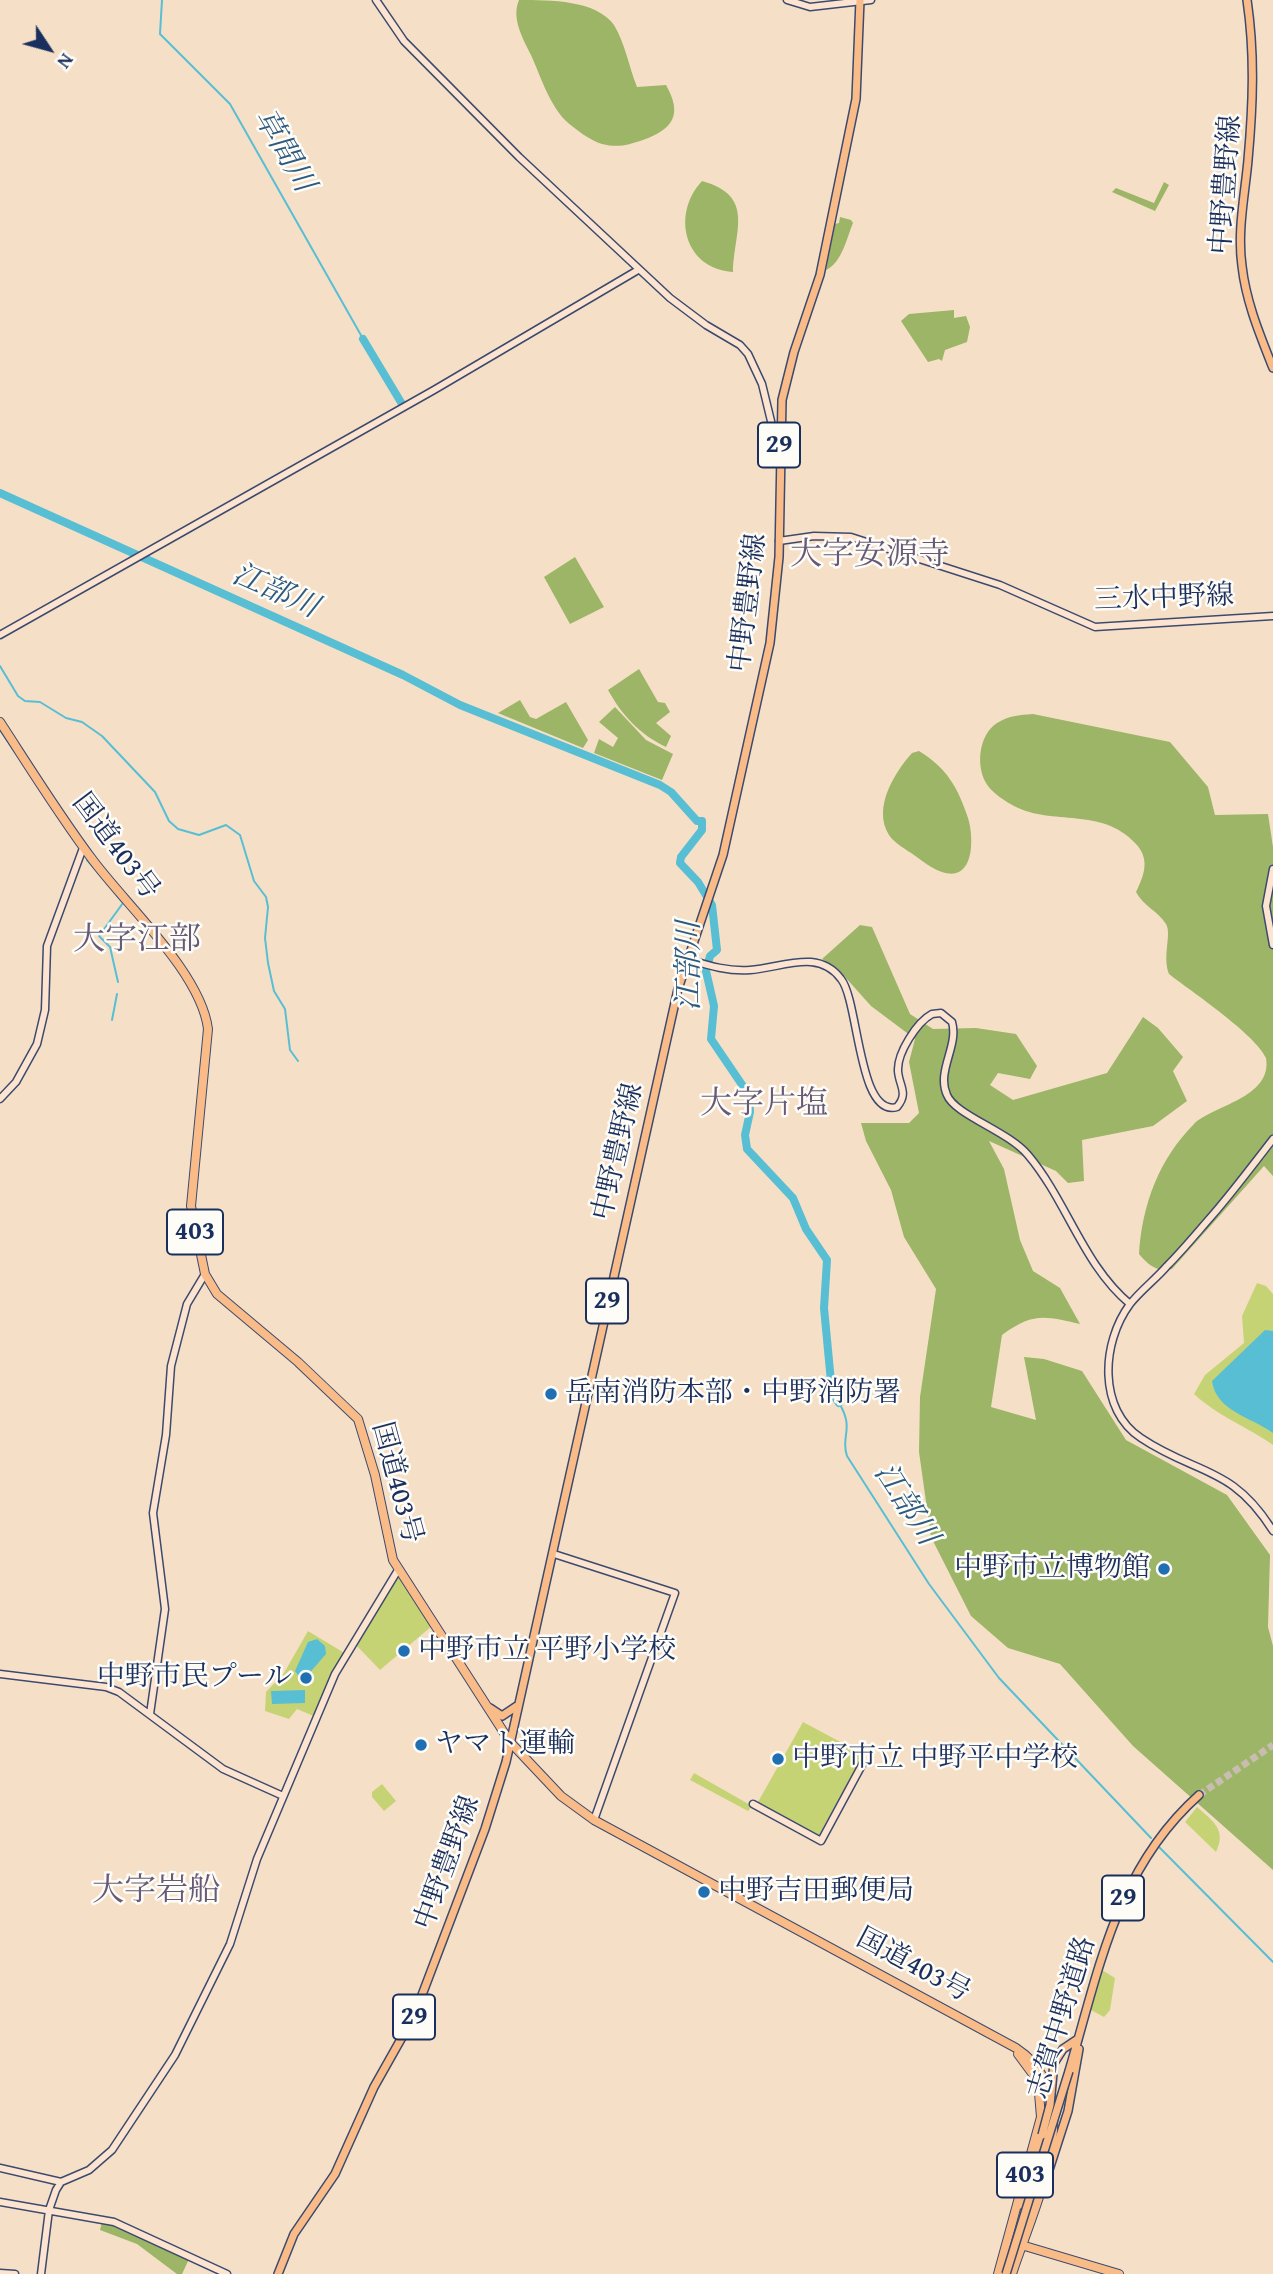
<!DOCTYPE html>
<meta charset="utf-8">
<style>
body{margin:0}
#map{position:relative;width:1273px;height:2274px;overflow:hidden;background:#f5e0c7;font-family:"Gentium Book Plus",serif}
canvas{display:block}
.north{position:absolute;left:14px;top:14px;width:70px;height:70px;-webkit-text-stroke:5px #fdfcf7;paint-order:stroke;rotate:126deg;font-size:19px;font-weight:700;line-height:28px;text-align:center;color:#1b2f5e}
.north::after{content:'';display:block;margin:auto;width:24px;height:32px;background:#1b2f5e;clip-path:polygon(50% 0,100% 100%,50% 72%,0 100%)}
</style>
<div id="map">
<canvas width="1273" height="2274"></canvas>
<div class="north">N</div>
</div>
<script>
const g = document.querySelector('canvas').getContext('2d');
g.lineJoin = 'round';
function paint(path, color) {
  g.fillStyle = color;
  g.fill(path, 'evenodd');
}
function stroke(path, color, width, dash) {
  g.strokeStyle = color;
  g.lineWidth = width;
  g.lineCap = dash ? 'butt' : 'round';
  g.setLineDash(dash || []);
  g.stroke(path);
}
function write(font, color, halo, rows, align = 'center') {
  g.font = font + ' "Gentium Book Plus","Noto Serif JP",serif';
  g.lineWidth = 5;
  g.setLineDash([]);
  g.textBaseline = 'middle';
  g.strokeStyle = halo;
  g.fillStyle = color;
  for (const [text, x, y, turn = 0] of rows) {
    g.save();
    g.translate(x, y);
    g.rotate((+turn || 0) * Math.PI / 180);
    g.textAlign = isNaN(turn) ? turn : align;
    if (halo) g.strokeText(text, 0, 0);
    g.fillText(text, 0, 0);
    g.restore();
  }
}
paint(new Path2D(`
 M 1257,1283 L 1266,1286 L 1273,1294 L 1273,1445 C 1246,1426 1219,1417 1194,1394 L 1205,1375 L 1244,1343 L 1242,1316 Z
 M 398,1575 L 432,1626 L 380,1670 L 355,1644 Z
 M 308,1631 L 346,1654 L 316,1717 L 297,1709 L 289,1719 L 265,1711 L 266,1692 L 284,1673 Z
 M 803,1722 L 863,1754 L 819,1835 L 758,1802 Z
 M 694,1773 L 752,1806 L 748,1811 L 690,1780 Z
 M 382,1784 L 396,1801 L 384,1811 L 372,1797 L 372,1792 Z
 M 1197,1807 C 1213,1821 1227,1830 1216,1852 L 1185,1822 Z
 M 1102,1970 L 1115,1978 L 1110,2010 L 1104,2017 L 1091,2010 Z`), '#c6d375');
paint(new Path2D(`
 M 519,0 C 551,0 596,0 614,25 C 625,43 629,67 637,87 L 666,85 C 683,115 673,129 643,140 C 628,145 618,148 602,144 C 591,141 575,129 566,121 C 549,104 541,77 531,55 C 523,39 511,18 519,0 Z
 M 702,181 C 756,196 734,231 733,272 C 684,269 671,214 702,181 Z
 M 1164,182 L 1169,185 L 1155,211 L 1112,192 L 1116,188 L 1154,203 Z
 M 840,217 L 851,220 L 853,223 C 847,237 842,263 826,270 L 835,224 L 839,223 Z
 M 954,310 L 954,318 L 966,316 L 970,327 L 967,342 L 945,350 L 942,361 L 939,359 L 928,362 L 901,321 L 909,314 Z
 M 575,557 L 604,607 L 570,624 L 544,577 Z
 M 639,669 L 658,702 L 665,703 L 670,712 L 656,723 L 671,736 L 666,747 C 639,734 622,715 608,690 Z
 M 520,700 L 530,717 L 536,719 L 566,702 L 588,740 L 583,748 L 498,713 Z
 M 615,707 L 646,740 L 673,754 L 662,780 L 594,753 L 599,739 L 613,747 L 618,738 L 599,722 Z
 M 1033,714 L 1170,742 L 1208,787 L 1215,815 L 1268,814 L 1273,847 L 1273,1176 L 1264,1166 L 1172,1269 C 1158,1273 1148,1265 1139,1254 C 1142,1205 1159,1159 1194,1124 C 1211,1106 1273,1098 1266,1058 C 1255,1034 1192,992 1169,974 C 1162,956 1172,934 1166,924 C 1158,911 1143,906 1136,892 C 1145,874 1150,858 1135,843 C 1102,807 1052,826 1014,806 C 1005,801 994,794 988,786 C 975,769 978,735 997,723 C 1008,716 1019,715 1033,714 Z
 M 919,751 C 947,768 958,788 968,818 C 974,837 975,883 942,872 C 933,869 922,861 914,855 C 907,850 894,843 889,835 C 872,808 895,772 912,753 Z
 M 860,925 L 872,927 L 910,1014 L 933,1029 L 976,1028 L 1016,1034 L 1037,1066 L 1030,1079 L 998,1073 L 990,1085 L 1013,1100 L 1107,1073 L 1143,1017 L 1158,1028 L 1183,1057 L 1173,1071 L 1187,1101 L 1153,1126 L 1082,1140 L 1084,1181 L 1068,1183 L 1056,1171 L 989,1141 L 1004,1169 L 1020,1240 L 1033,1271 L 1060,1288 L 1080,1324 C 1045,1316 1033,1312 1002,1335 L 991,1407 L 1036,1420 L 1024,1357 L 1044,1359 L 1082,1371 L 1126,1440 L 1227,1495 L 1270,1555 L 1268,1627 L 1273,1646 L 1273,1870 L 1133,1746 L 1060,1664 L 1008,1648 L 971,1616 L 931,1537 L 919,1452 L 920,1397 L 936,1289 L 904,1237 L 891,1190 L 866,1141 L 861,1123 L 909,1123 L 919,1113 L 909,1062 L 915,1039 L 871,1006 L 837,968 L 822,959 Z
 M 103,2218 L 190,2257 L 182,2274 L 177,2274 L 137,2244 L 100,2230 Z`), '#9cb566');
paint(new Path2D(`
 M 1265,1330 L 1273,1331 L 1273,1433 C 1251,1417 1216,1411 1212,1381 Z
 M 317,1639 L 325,1646 L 326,1654 L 306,1677 L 300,1678 L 295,1671 L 308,1642 Z
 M 305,1690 L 305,1703 L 272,1704 L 271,1691 Z`), '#57bed4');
stroke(new Path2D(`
 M 162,0 L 160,34 L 230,104 L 362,337
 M 0,666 L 18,696 L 25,701 L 40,702 L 66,718 L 82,722 L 102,736 L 155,792 L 169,821 L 178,829 L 199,835 L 226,825 L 240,835 L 254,881 L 266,897 L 268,907 L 265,938 L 268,963 L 274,991 L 285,1009 L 290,1050 L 298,1061
 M 0,730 L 19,758
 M 87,860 L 96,870
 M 106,882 L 123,903 L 99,936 L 110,947 L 118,982
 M 112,1020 L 117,994
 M 839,1403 C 855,1429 840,1437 847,1456 L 929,1584 L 999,1678 L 1151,1838
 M 1158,1846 L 1273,1962`), '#57bed4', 2);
stroke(new Path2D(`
 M 363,339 L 402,404
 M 0,493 L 403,675 L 460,705 L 660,785 L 671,792 L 697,821 L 702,821 L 702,830 L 681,857 L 680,863 L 698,882 L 712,905 L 717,950 L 710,956 L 706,971 L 714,1006 L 711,1039 L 749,1095 L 750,1112 L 745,1135 L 747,1149 L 793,1198 L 806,1229 L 827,1260 L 824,1308 L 832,1392 L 839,1403`), '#57bed4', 8);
stroke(new Path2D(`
 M 1199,1795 L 1273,1745`), '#c9bdb2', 7, [7, 3.5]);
const secondary = new Path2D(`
 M 376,0 L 404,41 L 519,157 L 670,298 L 706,325 L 740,345 L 748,354 L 762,384 L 771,421 L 769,461 L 779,463
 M 787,0 L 810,7 L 871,0
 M 779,541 L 814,536 L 851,537 L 1000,585 L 1095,627 L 1273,616
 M 0,635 L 434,390 L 638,270
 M 1273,869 L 1266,906 L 1273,945
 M 687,959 C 707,965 729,972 750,970 C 782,968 818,948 841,979 C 859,1001 858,1118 897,1107 C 909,1093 899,1086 898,1071 C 897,1053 917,1022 932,1014 L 941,1013 L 952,1022 C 959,1046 936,1071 947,1095 C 955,1115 1008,1131 1028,1155 C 1067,1201 1083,1265 1130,1304
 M 0,1099 L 16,1082 L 37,1044 L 45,1010 L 47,946 L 83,848
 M 1273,1139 C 1252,1166 1232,1193 1210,1218 C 1196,1234 1182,1251 1167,1266 C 1156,1279 1141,1290 1130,1304 C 1101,1343 1098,1410 1141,1438 C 1196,1475 1232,1465 1273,1531
 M 554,1554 L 675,1593 L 594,1820
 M 0,1674 L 106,1687 L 119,1692 L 223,1769 L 283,1796
 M 150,1714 L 165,1609 L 153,1513 L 166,1435 L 171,1366 L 187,1304 L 205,1274
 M 753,1804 L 821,1841 L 869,1752
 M 0,2168 L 61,2182
 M 0,2202 L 114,2222 L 227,2274
 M 0,2273 L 15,2274
 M 41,2274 L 49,2210 L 56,2190 L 61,2182 L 89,2170 L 112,2150 L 175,2055 L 230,1944 L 257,1859 L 335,1674 L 398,1570`);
const primary = new Path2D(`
 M 1247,0 C 1255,54 1253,105 1248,160 C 1245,194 1237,231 1242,266 C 1246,302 1260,335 1273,368
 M 490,1708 L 502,1716 L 517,1706
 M 1054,2063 L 1063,2049 L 1078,2039
 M 1069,2071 C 1099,1970 1116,1869 1199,1795
 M 1049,2170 L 1068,2111 L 1079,2049
 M 1021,2205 L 1042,2135
 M 278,2274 L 294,2234 L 335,2174 L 374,2087 L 414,2016 L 485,1829 L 506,1762 L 678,989 L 723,855 L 770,643 L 779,557 L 782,400 L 794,352 L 820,275 L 848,138 L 856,99 L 860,0`);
const highway = new Path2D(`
 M 0,722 C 30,768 59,815 92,859 C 126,905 201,973 208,1029 L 191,1206 L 205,1274 L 217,1294 L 298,1362 L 358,1419 L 375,1475 L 393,1560 L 510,1742 L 561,1796 L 594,1820 L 1016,2048 C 1091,2097 1033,2208 1012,2274
 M 1018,2244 L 1119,2274
 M 998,2274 L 1041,2117 L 1038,2081 L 1018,2054`);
stroke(secondary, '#3c4a6e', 9);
stroke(primary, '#3c4a6e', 10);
stroke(highway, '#3c4a6e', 10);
stroke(secondary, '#fde4d0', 6);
stroke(primary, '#f9bc89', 7);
stroke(highway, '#f9bc89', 8);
const primaryBridge = new Path2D(`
 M 1042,2135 L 1050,2105 L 1054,2063
 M 1006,2274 L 1069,2071`);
stroke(primaryBridge, '#3c4a6e', 10, []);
stroke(primaryBridge, '#f9bc89', 7);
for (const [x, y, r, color] of [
 [551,1394,7,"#1f6fb2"],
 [1164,1569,7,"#1f6fb2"],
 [404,1651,7,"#1f6fb2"],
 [306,1678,7,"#1f6fb2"],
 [421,1745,7,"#1f6fb2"],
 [778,1759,7,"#1f6fb2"],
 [704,1892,7,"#1f6fb2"]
]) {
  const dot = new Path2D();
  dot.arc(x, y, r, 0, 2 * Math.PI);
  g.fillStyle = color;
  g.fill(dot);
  stroke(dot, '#fdfcf7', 2.5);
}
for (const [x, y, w] of [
 [779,445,42],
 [195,1232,56],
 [607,1301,42],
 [1123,1898,42],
 [414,2017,42],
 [1025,2175,56]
]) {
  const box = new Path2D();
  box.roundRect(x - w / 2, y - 22.5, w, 45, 5);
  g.fillStyle = '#fdfcf7';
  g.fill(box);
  stroke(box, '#1b2f5e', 2);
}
write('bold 26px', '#1b2f5e', null, [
 ["29",779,445],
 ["403",195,1232],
 ["29",607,1301],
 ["29",1123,1898],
 ["29",414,2017],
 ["403",1025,2175]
]);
write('28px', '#1b2f5e', '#fdfcf7', [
 ["中野豊野線",1227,185,-86],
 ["三水中野線",1164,599,-2],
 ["中野豊野線",749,603,-83],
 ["国道403号",115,847,53],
 ["中野豊野線",619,1152,-77],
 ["国道403号",396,1483,75],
 ["中野豊野線",448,1863,-70],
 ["国道403号",913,1966,28],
 ["志賀中野道路",1063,2018,-73]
]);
write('28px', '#1b2f5e', '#fdfcf7', [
 ["岳南消防本部・中野消防署",565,1394],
 ["中野市立博物館",1150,1569,"right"],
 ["中野市立 平野小学校",418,1651],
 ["中野市民プール",292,1678,"right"],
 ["ヤマト運輸",435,1745],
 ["中野市立 中野平中学校",792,1759],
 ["中野吉田郵便局",718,1892]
], 'left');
write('italic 30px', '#2d5a81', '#fdfcf7', [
 ["草間川",283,151,60],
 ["江部川",275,592,24],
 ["江部川",690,966,-90],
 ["江部川",905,1505,57]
]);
write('32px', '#675a77', '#fdfcf7', [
 ["大字安源寺",870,556],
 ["大字江部",137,941],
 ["大字片塩",764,1105],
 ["大字岩船",156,1892]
]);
</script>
